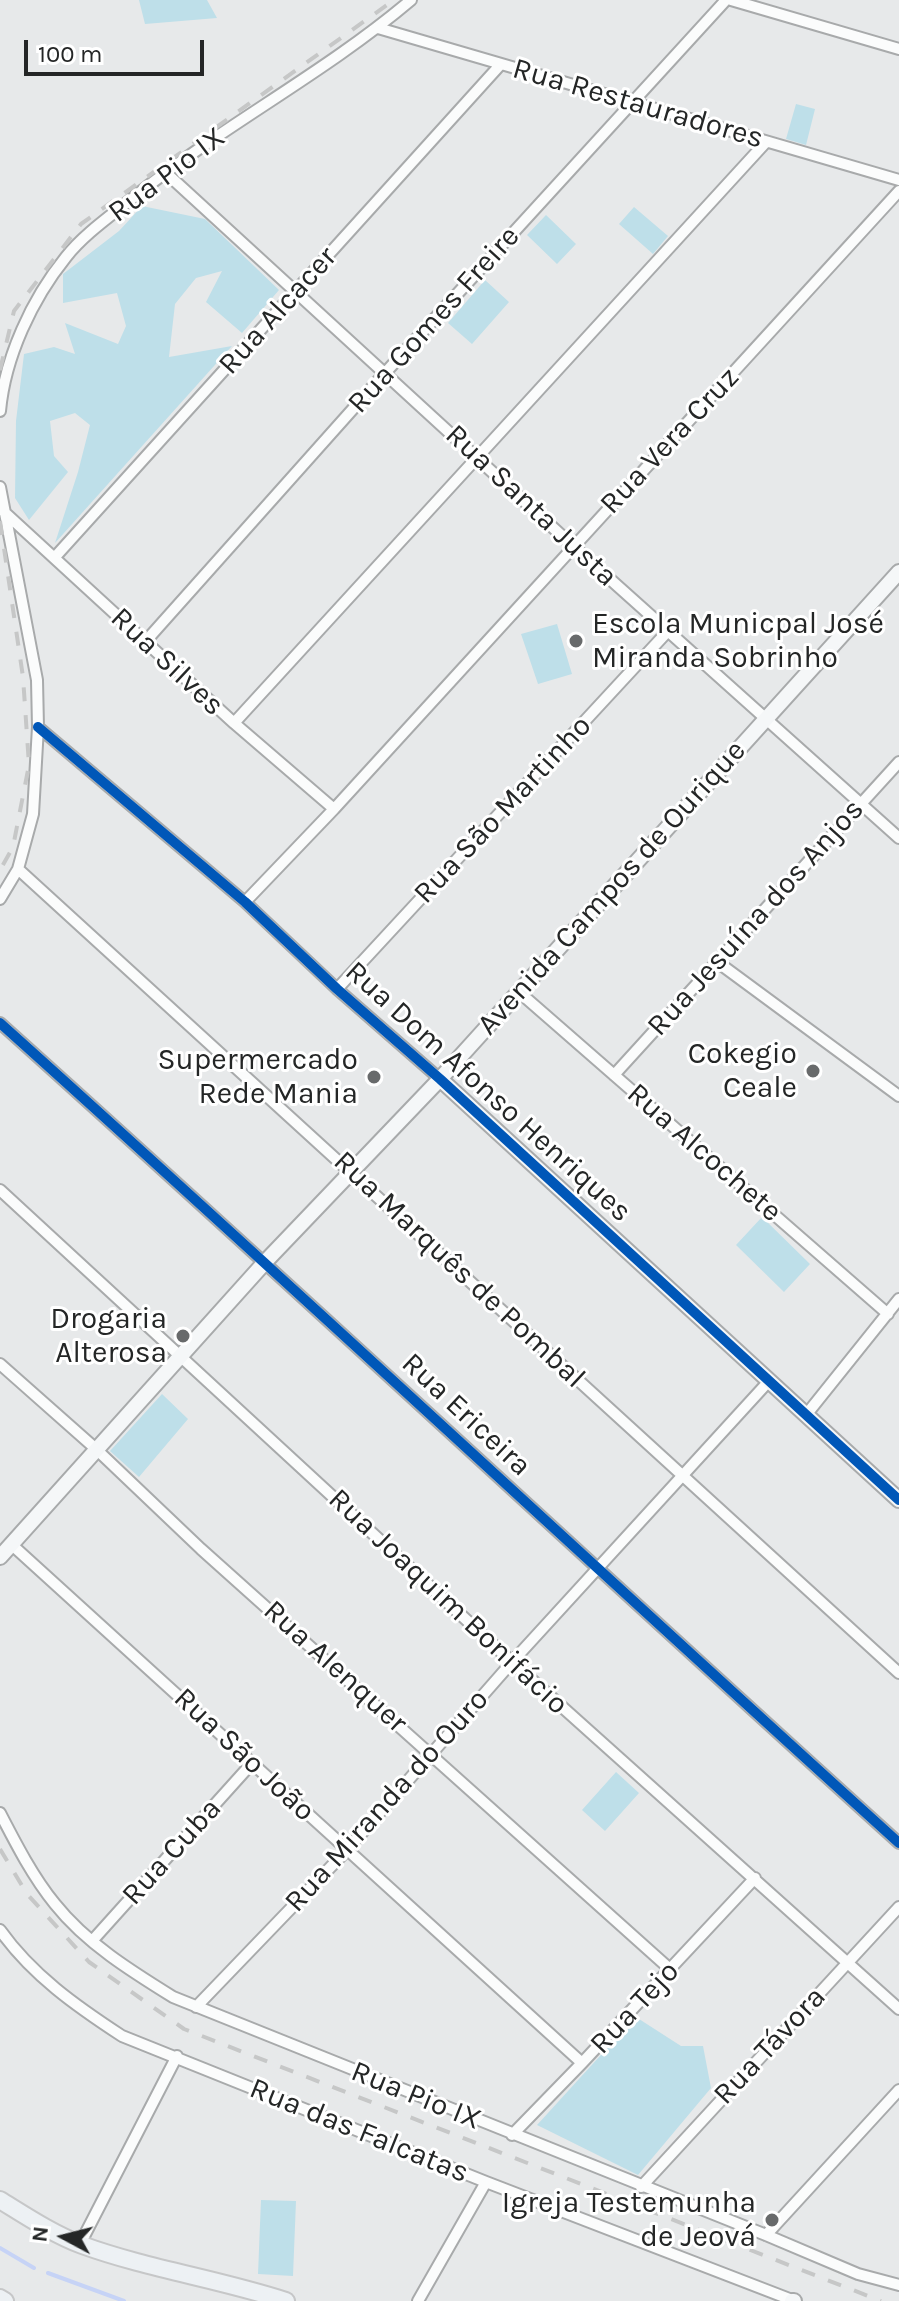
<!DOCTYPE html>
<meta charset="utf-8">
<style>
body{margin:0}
#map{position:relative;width:899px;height:2301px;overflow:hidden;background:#e7e9ea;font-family:Karla,sans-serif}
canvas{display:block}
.north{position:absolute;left:24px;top:2197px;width:80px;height:80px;-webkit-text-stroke:6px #fff;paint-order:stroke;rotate:277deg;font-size:22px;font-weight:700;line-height:32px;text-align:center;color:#242626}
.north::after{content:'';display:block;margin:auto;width:28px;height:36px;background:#242626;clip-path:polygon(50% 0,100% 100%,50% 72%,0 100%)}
.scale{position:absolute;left:24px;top:40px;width:180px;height:36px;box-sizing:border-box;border:4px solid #242626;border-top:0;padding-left:10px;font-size:24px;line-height:28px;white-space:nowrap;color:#242626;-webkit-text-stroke:6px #fff;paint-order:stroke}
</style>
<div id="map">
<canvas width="899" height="2301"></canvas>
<div class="north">N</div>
<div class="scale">100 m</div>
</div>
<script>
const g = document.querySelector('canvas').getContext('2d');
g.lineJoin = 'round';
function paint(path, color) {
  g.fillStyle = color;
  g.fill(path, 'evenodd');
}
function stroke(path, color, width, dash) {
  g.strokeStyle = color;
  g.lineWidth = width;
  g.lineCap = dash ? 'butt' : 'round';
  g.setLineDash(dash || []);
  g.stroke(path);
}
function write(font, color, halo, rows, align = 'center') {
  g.font = font + ' Karla,sans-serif';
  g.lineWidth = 6;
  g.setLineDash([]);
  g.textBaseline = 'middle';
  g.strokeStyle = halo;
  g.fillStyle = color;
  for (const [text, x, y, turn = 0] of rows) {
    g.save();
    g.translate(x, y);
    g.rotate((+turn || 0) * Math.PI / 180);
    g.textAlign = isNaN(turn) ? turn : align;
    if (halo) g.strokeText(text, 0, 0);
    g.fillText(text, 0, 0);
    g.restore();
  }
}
paint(new Path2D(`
 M 139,0 L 207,0 L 217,18 L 145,24 Z
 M 796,104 L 815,109 L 806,145 L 786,139 Z
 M 142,206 L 205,219 L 279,290 L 242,333 L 206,302 L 222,271 L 196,278 L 175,304 L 169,357 L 232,346 L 55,543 L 78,472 L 90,425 L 75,413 L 50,421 L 54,456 L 68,472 L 29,520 L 15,498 L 16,421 L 24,354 L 54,347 L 75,354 L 65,323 L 118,344 L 126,326 L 117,293 L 63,303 L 63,274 L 119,231 Z
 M 634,207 L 668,236 L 653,254 L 619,224 Z
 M 546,215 L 576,244 L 557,264 L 527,235 Z
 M 485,280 L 509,302 L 472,344 L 448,323 Z
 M 557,624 L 572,674 L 538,684 L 521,634 Z
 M 762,1217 L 810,1264 L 784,1292 L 736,1245 Z
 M 162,1394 L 188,1419 L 139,1477 L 110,1451 Z
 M 616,1772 L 639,1793 L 605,1831 L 582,1810 Z
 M 639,2019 L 681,2046 L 703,2046 L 711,2088 L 638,2175 L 537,2125 L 610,2045 Z
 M 261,2200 L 296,2201 L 293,2276 L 258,2274 Z`), '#bedfe9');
stroke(new Path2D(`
 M 0,2248 L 34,2268
 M 48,2273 L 124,2301`), '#c6d3f6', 4);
const street = new Path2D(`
 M 731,0 L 899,49
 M 378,28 L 899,180
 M 165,172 L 573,546 L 899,838
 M 0,411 C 5,357 32,299 66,257 C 84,234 112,215 134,197 C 222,126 325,73 411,0
 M 0,487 L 37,680 L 38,727 L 33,814 L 18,869 L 0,899
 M 3,511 L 234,723 L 334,809
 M 55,557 L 501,64
 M 145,642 L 385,373 L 726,0
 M 234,723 L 766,142
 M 38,727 L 245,902 L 337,989 L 440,1079
 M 18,869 L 899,1673
 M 245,902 L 334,809 L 899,191
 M 716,961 L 899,1096
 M 337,989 L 668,631
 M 519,992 L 888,1314
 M 0,1023 C 302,1294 598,1571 899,1843
 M 614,1075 L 899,762
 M 0,1190 L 512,1662 L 899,2009
 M 0,1364 L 96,1449 L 201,1549 L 671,1970
 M 806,1415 L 899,1299
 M 11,1544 L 582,2063
 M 0,1813 C 16,1844 33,1877 55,1904 C 86,1943 131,1971 173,1997 L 766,2235 L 858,2274 L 899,2285
 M 0,1930 C 32,1975 76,2006 122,2036 L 486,2182 L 792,2300
 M 92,1941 L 253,1762
 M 196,2007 L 347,1850 L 512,1662 L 769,1381
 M 512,2135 L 582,2063 L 755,1878
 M 641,2187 L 899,1907
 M 766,2235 L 899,2090
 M 80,2244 L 177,2056
 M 418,2301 L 486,2182`);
const secondary = new Path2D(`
 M 440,1079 L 899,1500
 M 0,1557 L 266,1261 L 440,1079 L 899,572
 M 792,2301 L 794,2301`);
const primary = new Path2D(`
 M 0,2200 C 26,2216 53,2234 82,2245 C 148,2269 219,2279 286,2301
 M 0,2298 L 5,2301`);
stroke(street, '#a8aaab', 14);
stroke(secondary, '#a8aaab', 18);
stroke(primary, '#c6c7c8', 20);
stroke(street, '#fbfcfc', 10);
stroke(secondary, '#f5f7f8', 14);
stroke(primary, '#edf1f4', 16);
stroke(new Path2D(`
 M 0,370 L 14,311 L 81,224 L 394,0
 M 0,521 L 23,677 L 29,765 L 13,847 L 0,870
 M 0,1849 L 27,1894 L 89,1962 L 184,2029 L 881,2301`), '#c6c7c7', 4, [14, 14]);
stroke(new Path2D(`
 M 38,727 L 245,902 L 337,989 L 440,1079 L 899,1500
 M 0,1023 C 302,1294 598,1571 899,1843`), '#0057b8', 10);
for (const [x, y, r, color] of [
 [576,641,8,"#686a6b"],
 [813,1071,8,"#686a6b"],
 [374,1077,8,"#686a6b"],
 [183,1336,8,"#686a6b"],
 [772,2220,8,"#686a6b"]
]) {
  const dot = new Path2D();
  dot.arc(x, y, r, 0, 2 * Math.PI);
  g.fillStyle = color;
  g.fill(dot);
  stroke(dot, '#fff', 3);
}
write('30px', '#242626', '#fff', [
 ["Rua Restauradores",638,104,16],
 ["Rua Pio IX",167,175,-37],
 ["Rua Alcacer",278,311,-48],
 ["Rua Gomes Freire",434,320,-48],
 ["Rua Vera Cruz",670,441,-47],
 ["Rua Santa Justa",531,506,43],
 ["Rua Silves",167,662,43],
 ["Rua São Martinho",503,810,-47],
 ["Avenida Campos de Ourique",612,888,-48],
 ["Rua Jesuína dos Anjos",756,918,-48],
 ["Rua Dom Afonso Henriques",488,1092,42],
 ["Rua Alcochete",704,1153,41],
 ["Rua Marquês de Pombal",459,1270,43],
 ["Rua Ericeira",466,1415,43],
 ["Rua Joaquim Bonifácio",448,1602,43],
 ["Rua Alenquer",335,1667,42],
 ["Rua São João",244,1755,43],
 ["Rua Miranda do Ouro",387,1801,-48],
 ["Rua Cuba",172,1852,-48],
 ["Rua Tejo",635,2008,-47],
 ["Rua Távora",770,2046,-47],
 ["Rua Pio IX",416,2096,22],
 ["Rua das Falcatas",359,2131,22]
]);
write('30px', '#242626', '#fff', [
 ["Escola Municpal José",592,624,"left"],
 ["Miranda Sobrinho",592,658,"left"],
 ["Cokegio",797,1054],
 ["Ceale",797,1088],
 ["Supermercado",358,1060],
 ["Rede Mania",358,1094],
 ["Drogaria",167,1319],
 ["Alterosa",167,1353],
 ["Igreja Testemunha",756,2203],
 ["de Jeová",756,2237]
], 'right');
</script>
